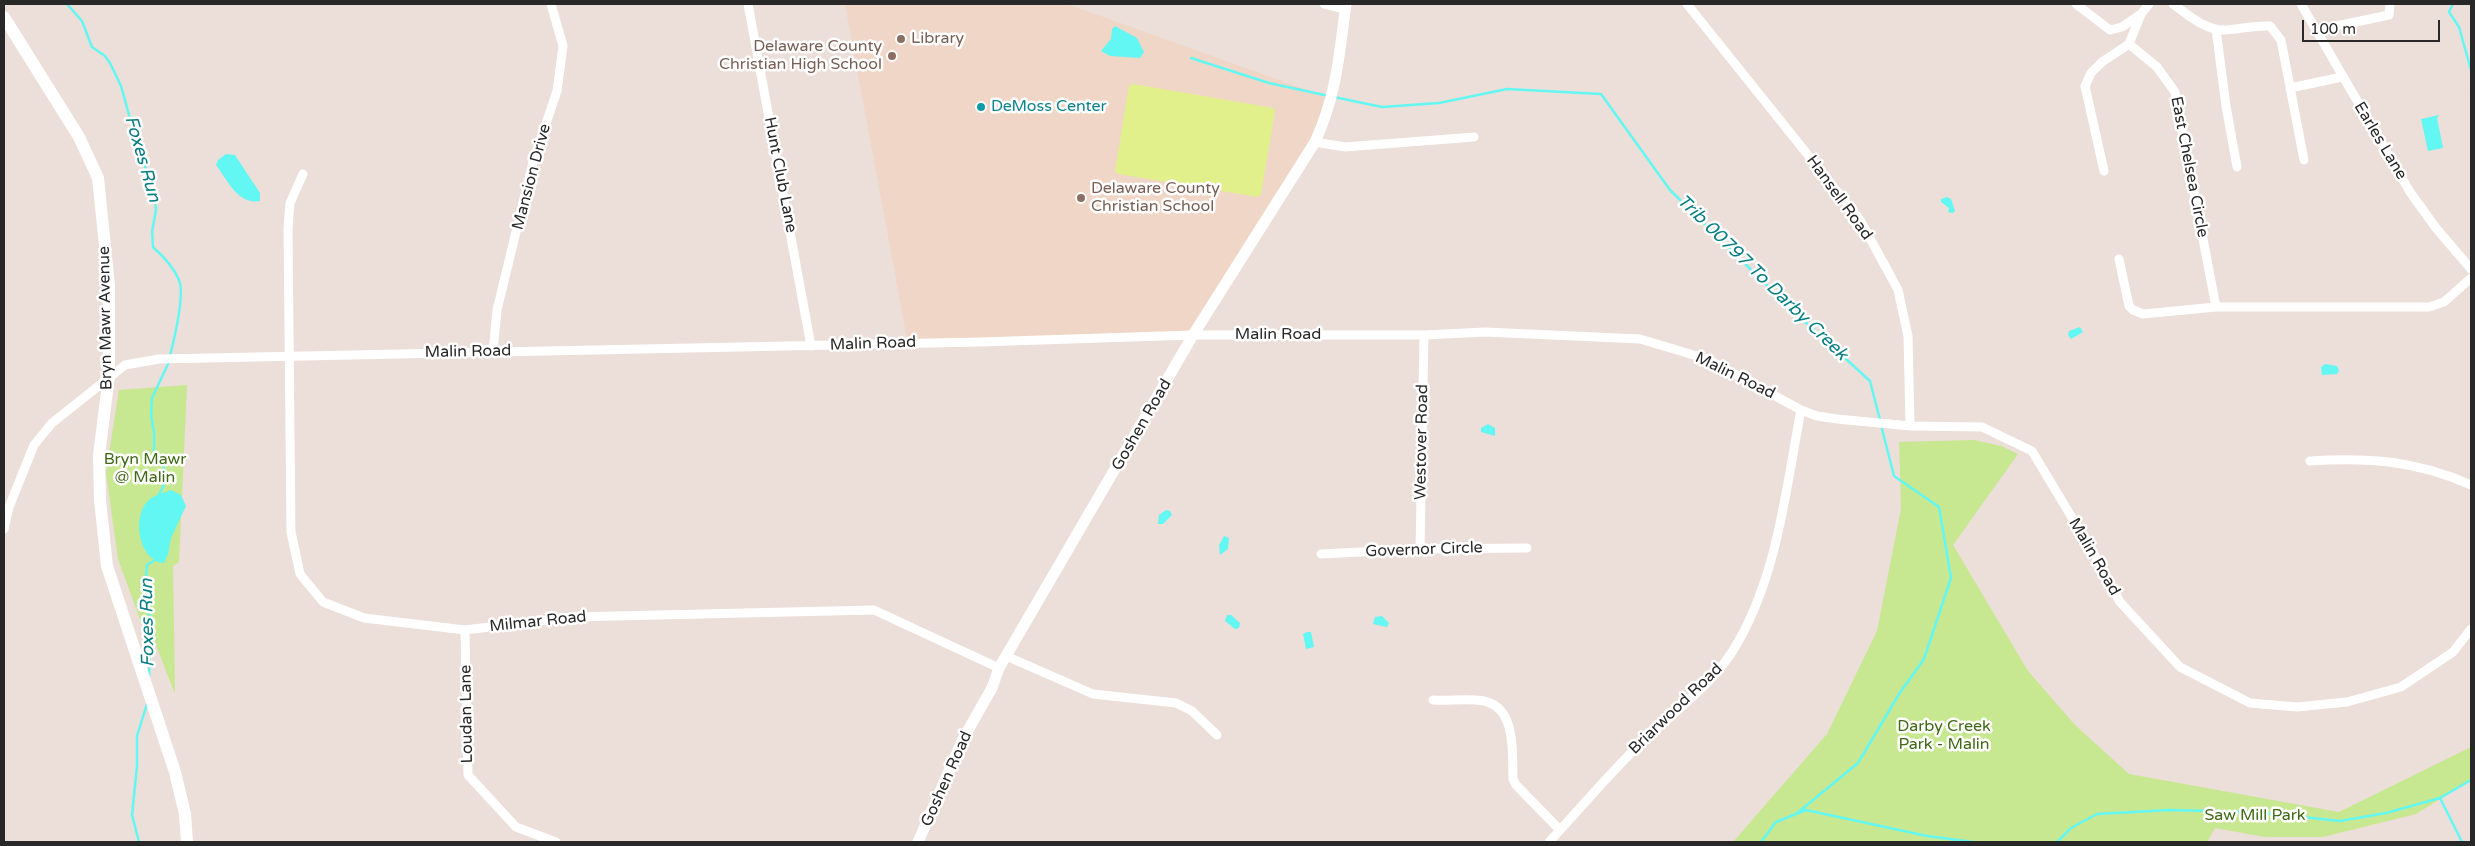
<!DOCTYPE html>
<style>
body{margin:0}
#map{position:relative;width:2475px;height:846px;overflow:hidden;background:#ecded8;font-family:"Varela Round",sans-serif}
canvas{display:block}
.frame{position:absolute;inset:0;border:5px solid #282828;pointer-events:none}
.scale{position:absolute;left:2302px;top:20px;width:138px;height:22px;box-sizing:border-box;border:2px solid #282828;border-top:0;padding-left:6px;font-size:15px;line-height:18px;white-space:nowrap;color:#282828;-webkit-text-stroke:4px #fff;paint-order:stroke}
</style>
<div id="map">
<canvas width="2475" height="846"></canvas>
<div class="frame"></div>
<div class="scale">100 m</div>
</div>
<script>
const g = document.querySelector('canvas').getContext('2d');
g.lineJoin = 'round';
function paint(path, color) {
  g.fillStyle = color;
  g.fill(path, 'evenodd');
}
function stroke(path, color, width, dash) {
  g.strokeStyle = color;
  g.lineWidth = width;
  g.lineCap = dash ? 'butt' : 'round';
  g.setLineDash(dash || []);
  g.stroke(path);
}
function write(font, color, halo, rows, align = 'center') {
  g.font = font + ' "Varela Round",sans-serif';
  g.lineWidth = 5;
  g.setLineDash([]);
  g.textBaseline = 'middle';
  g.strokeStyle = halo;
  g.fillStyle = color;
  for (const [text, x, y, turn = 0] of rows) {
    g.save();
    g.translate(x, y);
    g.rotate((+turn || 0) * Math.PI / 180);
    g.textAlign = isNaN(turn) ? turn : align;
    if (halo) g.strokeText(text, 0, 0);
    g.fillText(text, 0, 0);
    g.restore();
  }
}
paint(new Path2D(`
 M 845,4 L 1067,4 L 1332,99 L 1326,119 L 1193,335 L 908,344 Z`), '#efd6c6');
paint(new Path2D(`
 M 187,385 L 179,562 L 173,566 L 175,694 L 154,640 L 148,641 L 118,559 L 106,473 L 119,390 Z
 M 1974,440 L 2001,446 L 2018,454 L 1953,545 L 2028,671 L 2075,725 L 2129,774 L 2339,812 L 2471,747 L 2471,780 L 2416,814 L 2323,837 L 2265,837 L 2215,828 L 2207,842 L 1733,842 L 1827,734 L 1877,631 L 1901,509 L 1899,442 Z`), '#c7e790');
paint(new Path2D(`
 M 1133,84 L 1273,108 L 1275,111 L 1261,194 L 1258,197 L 1118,174 L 1115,171 L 1129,86 Z`), '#e2f08b');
paint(new Path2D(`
 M 1115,26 L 1137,38 L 1144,52 L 1140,58 L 1110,56 L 1101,51 L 1111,39 L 1112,29 Z
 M 2439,115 L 2437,118 L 2443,148 L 2428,151 L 2421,119 Z
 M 226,154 L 235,155 L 260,193 L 260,201 C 238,205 228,181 216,165 L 218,160 Z
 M 1947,197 L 1951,199 L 1955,211 L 1953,213 L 1948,212 L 1949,208 L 1941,202 L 1941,199 Z
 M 2080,327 L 2083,332 L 2071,339 L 2068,335 L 2069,331 Z
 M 2325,364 L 2337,366 L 2339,371 L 2337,374 L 2322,375 L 2321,367 Z
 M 1488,424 L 1495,428 L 1495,436 L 1481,432 L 1481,428 Z
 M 171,490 L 181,495 L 186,506 L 171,538 L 168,554 L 164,563 C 137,561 130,510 153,497 C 158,494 166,492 171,490 Z
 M 1166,510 L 1170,511 L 1172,515 L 1163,524 L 1158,524 L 1159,515 Z
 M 1224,536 L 1229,538 L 1228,549 L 1220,555 L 1219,545 Z
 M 1227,615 L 1231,615 L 1240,623 L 1239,628 L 1235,629 L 1225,621 Z
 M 1382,616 L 1389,623 L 1387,627 L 1373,624 L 1375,617 Z
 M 1307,632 L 1311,632 L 1314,647 L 1306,649 L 1303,634 Z`), '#63f7f3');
stroke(new Path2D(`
 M 67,4 L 82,21 L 92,47 L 105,56 L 110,63 L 121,86 L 140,154 L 154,190 L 156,210 L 152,232 L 153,247 C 163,256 174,268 179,280 C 185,294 174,340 170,356
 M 2453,4 L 2449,12 L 2459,27 L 2471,70
 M 1191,58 L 1269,83 L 1329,96
 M 2471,89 L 2471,90
 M 1334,97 L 1382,107 L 1439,103 L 1507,89 L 1601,94 L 1670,190 L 1790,308 L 1870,381 L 1880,420
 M 158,497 L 167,478 L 163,465 L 154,458 L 154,433 L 151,415 L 152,398 L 169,362
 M 149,676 L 151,624 L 145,588 L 147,565 L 155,560
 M 2440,798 L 2462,842
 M 1796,814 L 1858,763 L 1899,694 L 1924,659 L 1951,578 L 1939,507 L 1894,476 L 1881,425
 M 139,842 L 132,815 L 137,766 L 137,736 L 147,704
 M 1761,842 L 1776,822 L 1806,810 L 1927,836 L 1973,842
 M 2057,842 L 2071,828 L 2097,814 L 2169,810 L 2255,812 L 2340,821 L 2386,813 L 2440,798 L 2471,780`), '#63f7f3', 2.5);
stroke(new Path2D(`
 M 748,4 L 811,346
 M 1324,4 L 1345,9
 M 1687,4 L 1860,220 L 1890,275 L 1898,290 L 1908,336 L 1910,426
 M 2076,4 L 2110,30 L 2122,27 L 2141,14
 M 2173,4 C 2188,15 2206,31 2226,30 C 2241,29 2255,25 2270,26 L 2281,40 L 2304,160
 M 2301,4 L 2410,192 L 2436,228 L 2471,269
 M 2216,29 L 2226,106 L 2237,167
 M 2317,30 L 2389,15 L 2390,4
 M 2129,44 L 2157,67 L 2175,92 L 2216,307
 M 2290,88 L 2342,77
 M 1315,142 L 1345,147 L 1474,137
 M 2104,171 L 2085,86 L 2091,73 L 2102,62 L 2129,44 L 2141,14 L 2149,4
 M 303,174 L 290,203 L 288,228 L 291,532 L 300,574 L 323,602 L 364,618 L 465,630 L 572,617 L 874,610 L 999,668
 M 2119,259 L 2129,306 L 2133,310 L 2143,314 L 2216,307 L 2429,307 L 2444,302 L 2471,278
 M 493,352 L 497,310 L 533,162 L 557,91 L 563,46 L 551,4
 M 2310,461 C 2368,457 2418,461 2471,485
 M 4,529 L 9,507 L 34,445 L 52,423 L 125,365 L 159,359 L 980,342 L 1193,335 L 1424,335 L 1485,332 L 1640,339 L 1707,359 L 1801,410 L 1817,416 L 1837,419 L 1910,426 L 1982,427 L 2032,451 L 2098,561 L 2120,602 L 2180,667 L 2250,703 L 2297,707 L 2347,702 L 2401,687 L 2453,652 L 2471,629
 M 1420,549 L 1424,335
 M 1321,554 L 1420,549 L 1527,548
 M 465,630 L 468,775 L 516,827 L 556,842
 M 1006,656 L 1093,694 L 1176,703 L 1192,711 L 1217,735
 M 1433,700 C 1449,701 1468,698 1484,701 C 1517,708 1512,754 1513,779 L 1516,785 L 1560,830
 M 1549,842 C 1579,810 1607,776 1639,745 C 1673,712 1715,684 1738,642 C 1778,572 1786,488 1801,410`), '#fff', 9);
stroke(new Path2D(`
 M 918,842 L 963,739 L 992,688 L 999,668 L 1193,335 L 1315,142 C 1337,94 1339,55 1346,4`), '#fff', 11);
stroke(new Path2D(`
 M 4,17 L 79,137 L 98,178 L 109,285 L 109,376 L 99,455 L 100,500 L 107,566 L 175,772 L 185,814 L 187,842`), '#fff', 12);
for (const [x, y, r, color] of [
 [901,39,5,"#8d6e63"],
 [892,56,5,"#8d6e63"],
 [981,107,5,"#0f9aa8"],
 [1081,198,5,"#8d6e63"]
]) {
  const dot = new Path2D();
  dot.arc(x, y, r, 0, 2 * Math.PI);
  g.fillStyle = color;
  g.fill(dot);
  stroke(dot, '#fff', 2);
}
write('16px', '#785e54', '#fff', [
 ["Library",911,39],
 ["Delaware County",882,47,"right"],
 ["Christian High School",882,65,"right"],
 ["Delaware County",1091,189],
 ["Christian School",1091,207]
], 'left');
write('16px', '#0d838f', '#fff', [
 ["DeMoss Center",991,107]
], 'left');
write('16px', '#282828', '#fff', [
 ["Earles Lane",2380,141,59],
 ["East Chelsea Circle",2189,167,79],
 ["Hunt Club Lane",780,175,79],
 ["Mansion Drive",532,177,-75],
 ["Hansell Road",1839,198,54],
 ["Bryn Mawr Avenue",106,318,-91],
 ["Malin Road",1278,335],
 ["Malin Road",873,344,-2],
 ["Malin Road",468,352,-1],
 ["Malin Road",1735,376,26],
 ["Goshen Road",1142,425,-60],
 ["Westover Road",1422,442,-89],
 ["Governor Circle",1424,550,-2],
 ["Malin Road",2094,557,60],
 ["Milmar Road",538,622,-6],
 ["Briarwood Road",1676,709,-44],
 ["Loudan Lane",467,714,-91],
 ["Goshen Road",947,779,-66]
]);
write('16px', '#3f6914', '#fff', [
 ["Bryn Mawr",145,460],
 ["@ Malin",145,478],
 ["Darby Creek",1944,727],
 ["Park - Malin",1944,745],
 ["Saw Mill Park",2255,816]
]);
write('italic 18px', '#077e84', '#fff', [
 ["Foxes Run",142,159,74],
 ["Trib 00797 To Darby Creek",1762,278,44],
 ["Foxes Run",148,623,-91]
]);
</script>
